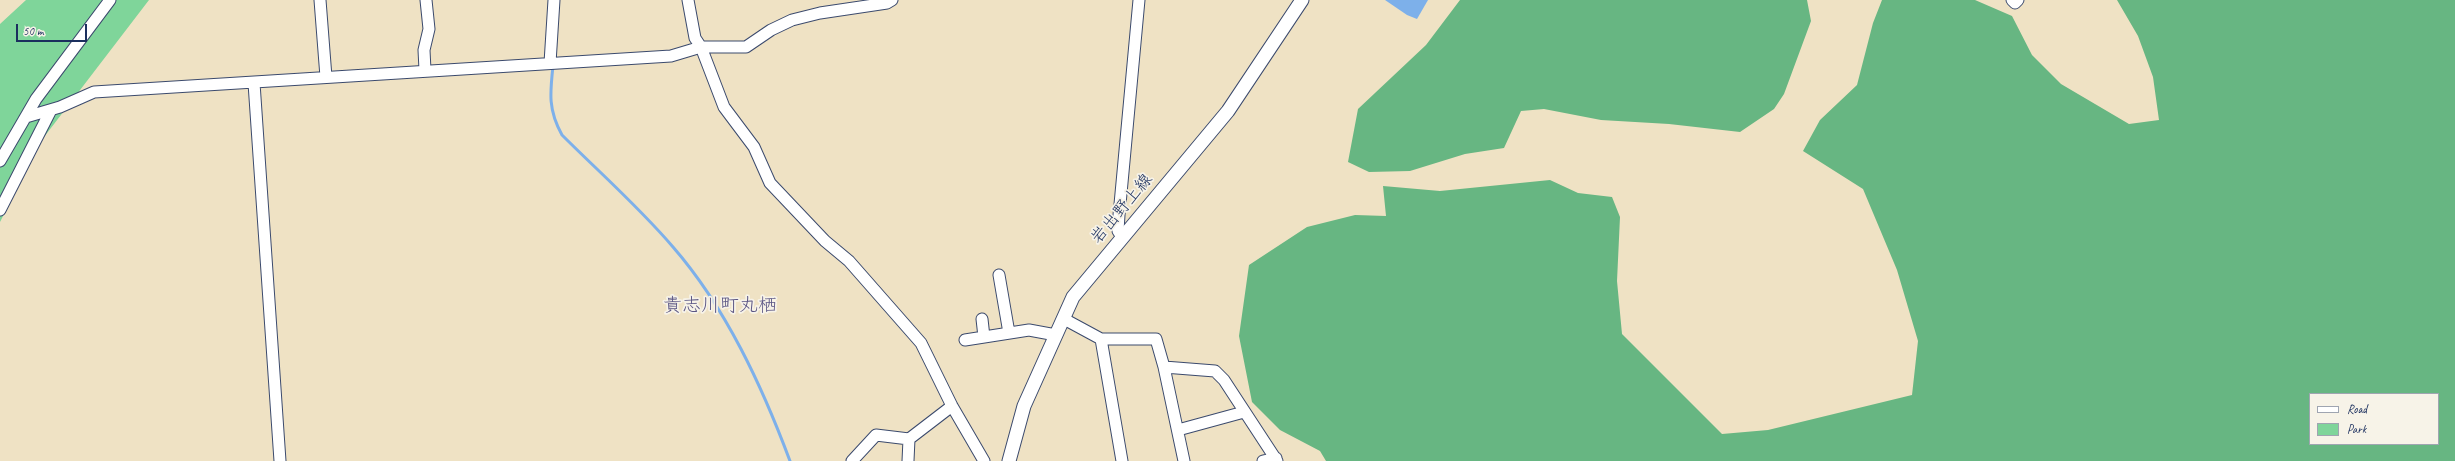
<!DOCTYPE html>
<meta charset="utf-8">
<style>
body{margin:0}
#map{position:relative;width:2455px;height:461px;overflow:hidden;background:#efe2c4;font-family:Caveat,sans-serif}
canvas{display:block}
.legend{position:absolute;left:2309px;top:393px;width:130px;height:52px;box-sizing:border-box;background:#f7f3e8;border:1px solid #9fa5b1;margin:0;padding:5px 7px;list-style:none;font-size:12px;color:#1b2f5e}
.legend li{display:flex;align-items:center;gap:8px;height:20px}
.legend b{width:20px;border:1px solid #9fa5b1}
.scale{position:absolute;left:16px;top:24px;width:71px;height:18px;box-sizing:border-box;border:2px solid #1b2f5e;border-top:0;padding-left:5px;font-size:12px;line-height:14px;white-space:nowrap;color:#1b2f5e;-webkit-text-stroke:3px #f7f3e8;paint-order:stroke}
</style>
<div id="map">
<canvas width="2455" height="461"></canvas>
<ul class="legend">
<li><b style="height:5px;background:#fff"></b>Road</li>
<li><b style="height:11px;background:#7fd59a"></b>Park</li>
</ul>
<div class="scale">50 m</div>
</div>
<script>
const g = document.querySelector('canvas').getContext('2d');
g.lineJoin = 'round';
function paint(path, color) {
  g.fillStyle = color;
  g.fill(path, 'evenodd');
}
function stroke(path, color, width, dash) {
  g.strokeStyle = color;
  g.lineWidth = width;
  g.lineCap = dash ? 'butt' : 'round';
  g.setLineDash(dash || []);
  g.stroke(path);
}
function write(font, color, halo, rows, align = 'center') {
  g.font = font + ' Caveat,"Klee One",sans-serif';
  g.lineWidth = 3.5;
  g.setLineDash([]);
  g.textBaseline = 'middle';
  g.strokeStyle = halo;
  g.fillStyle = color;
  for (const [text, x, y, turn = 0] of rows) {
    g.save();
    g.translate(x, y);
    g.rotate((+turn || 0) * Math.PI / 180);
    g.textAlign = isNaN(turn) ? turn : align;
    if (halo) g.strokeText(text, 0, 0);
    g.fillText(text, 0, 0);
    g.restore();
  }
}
paint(new Path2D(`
 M 26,0 L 149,0 L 41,141 L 0,222 L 0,24 Z`), '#7fd59a');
paint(new Path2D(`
 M 1460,0 L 1807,0 L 1811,21 L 1784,94 L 1774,109 L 1740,132 L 1669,124 L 1601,120 L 1544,109 L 1521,111 L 1504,148 L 1465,154 L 1410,171 L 1369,172 L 1348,162 L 1358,109 L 1426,45 Z
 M 1882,0 L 1975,0 L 2012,16 L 2032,55 L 2061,84 L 2129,124 L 2159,120 L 2153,77 L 2138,36 L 2117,0 L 2455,0 L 2455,461 L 1326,461 L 1320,451 L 1280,430 L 1252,402 L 1239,336 L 1249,265 L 1307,227 L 1355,215 L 1386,216 L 1383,186 L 1440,191 L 1550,180 L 1578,193 L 1612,197 L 1620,217 L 1617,281 L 1622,334 L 1722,434 L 1768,430 L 1912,395 L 1918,341 L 1897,270 L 1863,189 L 1803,151 L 1820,120 L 1857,85 L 1873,23 ZM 2310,394 L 2438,394 L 2438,444 L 2310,444 Z`), '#67b682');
paint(new Path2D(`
 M 1385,0 L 1428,0 L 1417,19 L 1407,15 Z`), '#7db0ea');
stroke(new Path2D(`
 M 553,66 C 550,93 548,110 562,135 C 599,172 639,207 673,247 C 726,308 762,386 790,461`), '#7db0ea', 3);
const minor = new Path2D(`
 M 320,0 L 326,77
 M 688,0 L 695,38 L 701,47 L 724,107 L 754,147 L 770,183 L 825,241 L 849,261 L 921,343 L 952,406 L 984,461
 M 2012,0 L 2015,3 L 2018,0
 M 550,63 L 554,0
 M 425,70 L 424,50 L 429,29 L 426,0
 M 254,83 L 280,461
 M 26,117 L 60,107 L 94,92 L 671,56 L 701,47 L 746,47 L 771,30 L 792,20 L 820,13 L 887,3 L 892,0
 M 0,161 L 36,99 L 110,0
 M 0,210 L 51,110
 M 1122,237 L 1118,231 L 1119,215 L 1139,0
 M 999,275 L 1009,333
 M 982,319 L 984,337
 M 1064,319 L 1101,339 L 1156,339 L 1164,367 L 1184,461
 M 1101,339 L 1122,461
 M 965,340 L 1029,330 L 1056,335
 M 1164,367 L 1215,371 L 1224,380 L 1277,461
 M 1178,430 L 1244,412
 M 852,461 L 876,435 L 909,439 L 952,406
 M 908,461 L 909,439
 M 1263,461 L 1276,458`);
const major = new Path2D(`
 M 1009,461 L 1024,406 L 1073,297 L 1228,111 L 1302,0`);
stroke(minor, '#3b4a6d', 13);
stroke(major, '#3b4a6d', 15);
stroke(minor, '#fff', 11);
stroke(major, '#fff', 13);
write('17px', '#1b2f5e', '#f7f3e8', [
 ["岩出野上線",1122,209,-50]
]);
write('19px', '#5a5584', '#f7f3e8', [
 ["貴志川町丸栖",720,306]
]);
</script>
